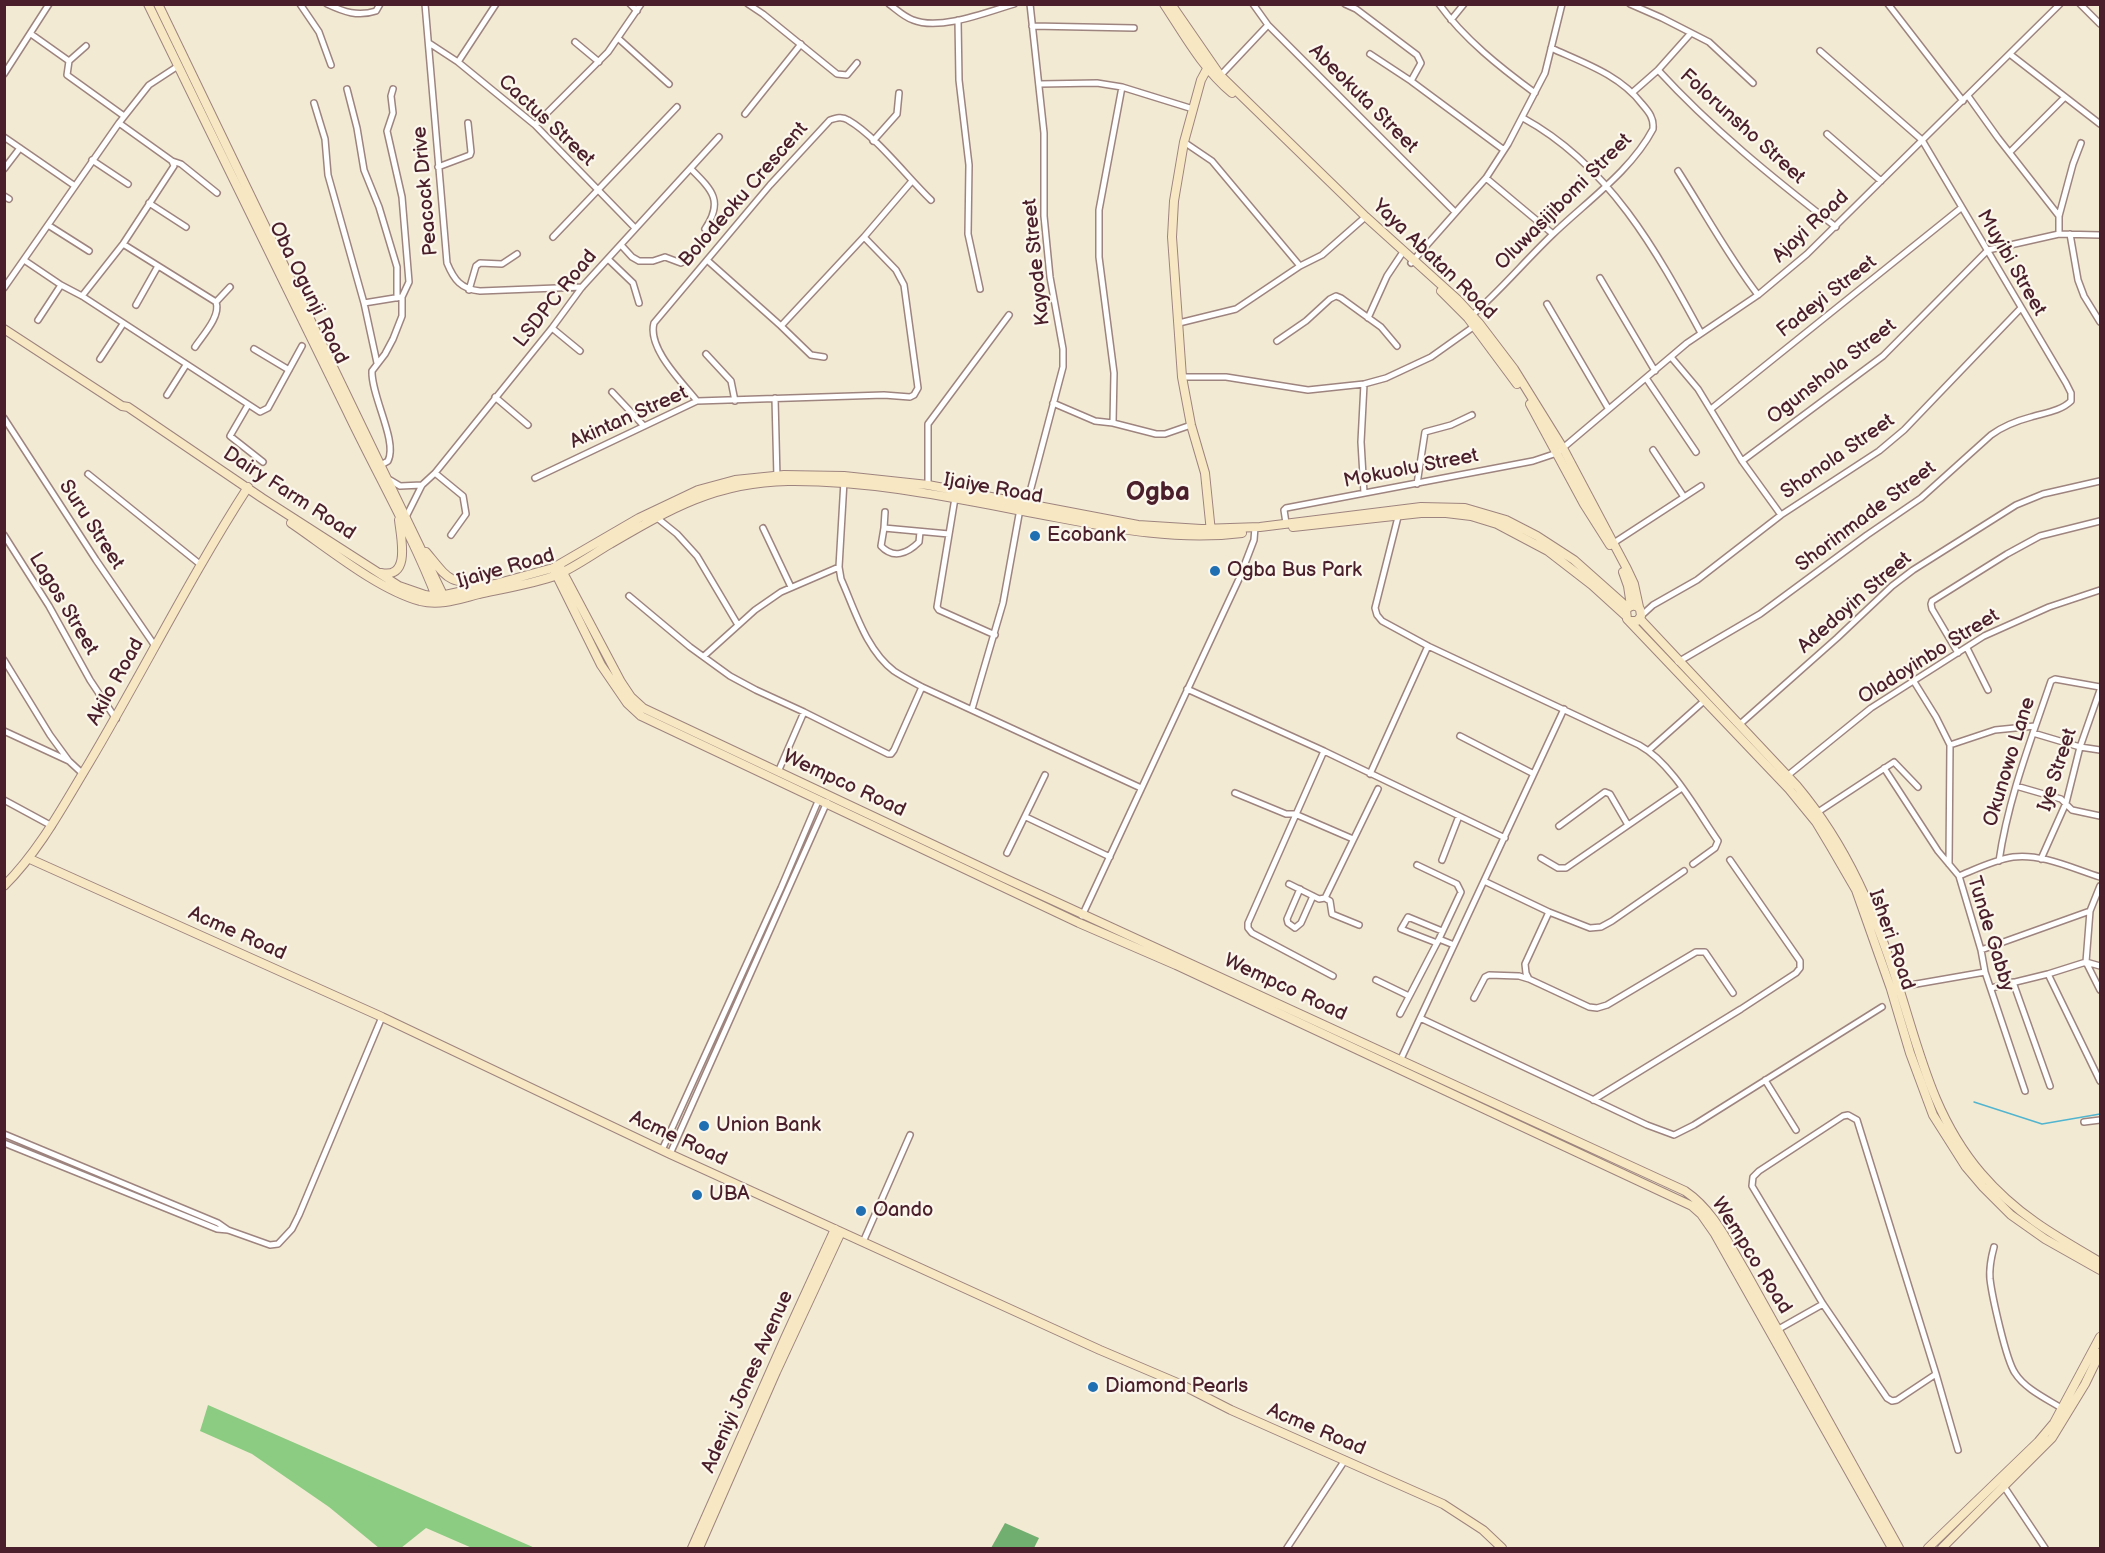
<!DOCTYPE html>
<style>
body{margin:0}
#map{position:relative;width:2105px;height:1553px;overflow:hidden;background:#f3ead3;font-family:"Balsamiq Sans",sans-serif}
canvas{display:block}
.frame{position:absolute;inset:0;border:6px solid #4a1f2b;pointer-events:none}
</style>
<div id="map">
<canvas width="2105" height="1553"></canvas>
<div class="frame"></div>
</div>
<script>
const g = document.querySelector('canvas').getContext('2d');
g.lineJoin = 'round';
function paint(path, color) {
  g.fillStyle = color;
  g.fill(path, 'evenodd');
}
function stroke(path, color, width, dash) {
  g.strokeStyle = color;
  g.lineWidth = width;
  g.lineCap = dash ? 'butt' : 'round';
  g.setLineDash(dash || []);
  g.stroke(path);
}
function write(font, color, halo, rows, align = 'center') {
  g.font = font + ' "Balsamiq Sans",sans-serif';
  g.lineWidth = 4.5;
  g.setLineDash([]);
  g.textBaseline = 'middle';
  g.strokeStyle = halo;
  g.fillStyle = color;
  for (const [text, x, y, turn = 0] of rows) {
    g.save();
    g.translate(x, y);
    g.rotate((+turn || 0) * Math.PI / 180);
    g.textAlign = isNaN(turn) ? turn : align;
    if (halo) g.strokeText(text, 0, 0);
    g.fillText(text, 0, 0);
    g.restore();
  }
}
paint(new Path2D(`
 M 208,1405 L 535,1548 L 472,1548 L 426,1528 L 401,1548 L 379,1548 L 329,1507 L 252,1454 L 200,1431 Z`), '#8ccb82');
paint(new Path2D(`
 M 1005,1523 L 1039,1538 L 1034,1548 L 991,1548 Z`), '#71af70');
stroke(new Path2D(`
 M 1974,1102 L 2042,1124 L 2100,1114`), '#51b5cf', 1.5);
const street = new Path2D(`
 M 300,4 L 319,32 L 331,65
 M 327,4 C 344,12 358,17 376,11 L 380,4
 M 425,4 L 447,263 C 454,280 461,289 480,291 L 582,287
 M 630,4 L 637,11
 M 748,4 L 763,14 L 837,74 L 847,75 L 857,63
 M 889,4 C 897,10 904,17 913,20 C 940,31 987,12 1014,4
 M 1253,4 L 1268,25 L 1455,212
 M 1345,4 L 1356,9 L 1417,55 L 1421,63 L 1411,81
 M 1439,4 C 1464,39 1501,68 1535,93
 M 1630,4 L 1662,18 L 1709,42 L 1753,83
 M 1888,4 L 1963,101
 M 2080,4 L 2100,24
 M 958,20 L 959,80 L 969,165 L 968,234 L 980,289
 M 1451,20 L 1464,4
 M 1032,26 L 1134,28
 M 31,34 L 69,61 L 86,46
 M 619,39 L 669,84
 M 575,42 L 599,62
 M 429,43 L 458,62 L 535,125 L 635,228
 M 1370,54 L 1411,81 L 1504,150
 M 2011,55 L 2100,124
 M 69,61 L 67,75 L 124,116
 M 458,62 L 496,4
 M 1658,70 C 1712,129 1773,178 1836,227
 M 4,74 L 49,4
 M 1220,76 L 1268,25
 M 1040,84 L 1097,83 L 1122,87 L 1193,109
 M 347,89 L 357,128 L 364,170 L 379,207 L 397,267 L 397,298
 M 1633,92 L 1658,70 L 1691,33
 M 1968,96 L 1998,138 L 2059,216
 M 314,103 L 325,139 L 328,175 L 364,303 L 377,363
 M 745,114 L 801,44
 M 1523,118 C 1609,165 1656,250 1701,333
 M 535,125 L 608,52 L 641,4
 M 1827,134 L 1881,181
 M 4,137 L 75,186
 M 873,141 L 897,114 L 899,93
 M 2010,152 L 2065,97
 M 92,160 L 128,184
 M 172,161 L 181,164 L 217,193
 M 438,167 L 470,155 L 471,152 L 468,123
 M 4,169 L 20,148
 M 691,169 C 712,190 724,201 705,229
 M 1678,171 C 1705,213 1728,256 1758,295
 M 1486,178 L 1553,234
 M 4,196 L 9,199
 M 149,203 L 186,227
 M 48,225 L 89,251
 M 2059,234 L 2059,216 L 2073,164 L 2081,143
 M 2070,234 L 2078,280 L 2084,296 L 2100,322
 M 553,237 L 677,107
 M 123,244 L 216,302 C 221,316 203,335 195,347
 M 621,245 L 632,257 L 639,261 L 653,261 L 665,257 L 681,263 L 687,259 L 691,253
 M 608,259 L 633,283 L 639,303
 M 24,260 L 61,285 L 82,296 L 260,412 L 268,408 L 302,346
 M 707,260 L 781,326 L 864,237 L 912,181
 M 1411,263 L 1486,178 L 1508,144 L 1545,73 L 1562,4
 M 1300,266 L 1322,255 L 1363,219
 M 1600,278 L 1655,371
 M 4,288 L 119,123 L 149,85 L 178,66
 M 469,290 L 476,266 L 480,263 L 502,264 L 517,254
 M 82,296 L 123,244 L 174,166 L 172,161 L 119,123
 M 216,302 L 230,287
 M 364,303 L 401,297
 M 1547,304 L 1608,408
 M 136,305 L 158,266
 M 1470,317 C 1499,292 1524,262 1552,235 C 1586,202 1631,171 1653,129 C 1654,118 1649,112 1642,104 C 1620,75 1584,63 1551,48
 M 1368,318 L 1387,276 L 1401,255
 M 38,320 L 61,285
 M 1179,323 L 1236,309 L 1300,266 L 1212,161 L 1184,142
 M 781,326 L 811,355 L 824,357
 M 552,328 L 580,351
 M 1277,341 L 1306,321 L 1330,299 L 1336,296 L 1341,298 L 1381,327 L 1397,346
 M 254,349 L 289,370
 M 706,354 L 731,381 L 735,401
 M 1671,357 L 1698,389 L 1742,461 L 1781,515
 M 100,359 L 123,324
 M 1182,377 L 1226,377 L 1308,390 L 1364,384 L 1386,378 L 1431,357 L 1476,325
 M 1646,378 L 1696,452
 M 1364,384 L 1361,442 L 1364,493
 M 612,392 L 644,426
 M 167,395 L 186,365
 M 495,397 L 528,425
 M 775,398 L 777,478
 M 697,401 C 682,382 647,348 654,323 L 770,185 L 830,120 C 836,118 842,116 848,120 C 876,136 907,177 931,200
 M 1053,403 L 1095,421 L 1113,423 L 1156,434 L 1165,434 L 1191,425
 M 248,405 L 230,436 L 263,462
 M 1711,409 L 1961,208
 M 4,418 L 96,560 L 155,646
 M 1113,423 L 1114,373 L 1099,257 L 1099,210 L 1122,87
 M 1653,450 L 1684,497
 M 1742,461 L 1883,356 L 1988,250 L 2059,234 L 2100,235
 M 381,465 L 388,461 C 398,441 371,396 372,371 L 385,354 L 393,339 L 402,316 L 402,297 L 409,282 L 402,197 L 387,131 L 393,113 L 391,96 L 393,89
 M 435,473 L 463,496 L 466,514 L 451,535
 M 88,474 L 201,565
 M 535,478 L 697,401 L 884,395 L 910,397 L 914,395 L 918,388 L 904,285 L 896,270 L 864,237
 M 390,480 L 400,486 L 422,485
 M 844,481 L 839,567 L 841,579 C 855,610 866,650 894,671 C 903,677 913,682 922,687 L 1141,788
 M 1417,484 L 1425,432 L 1451,425 L 1472,415
 M 928,485 L 928,424 L 1009,315
 M 955,498 L 937,607 L 939,610 L 995,635
 M 1026,507 L 1063,367 L 1063,349 L 1050,277 L 1044,216 L 1044,133 L 1030,4
 M 885,512 L 884,528 L 881,546 C 893,559 907,554 919,542 L 920,532
 M 1399,513 L 1375,608 L 1377,615 L 1382,621 L 1428,646 L 1639,745 C 1672,763 1697,811 1718,841 L 1715,848 L 1693,864
 M 406,517 L 422,485 L 435,473 L 552,328 L 582,287 L 719,137
 M 656,517 L 677,534 L 697,556 L 738,625
 M 1286,523 L 1284,510 L 1286,508 L 1533,461 L 1557,453 L 1687,343 L 1758,295 L 1807,254 L 2060,4
 M 763,528 L 791,587
 M 884,528 L 949,534
 M 4,535 L 49,606 L 90,680 L 116,719
 M 1612,544 L 1701,486
 M 629,596 L 690,647 L 730,676 L 756,690 L 804,712 L 888,754 L 891,754 L 894,750 L 922,687
 M 1641,616 L 1653,605 L 1697,580 L 1781,515 L 1879,451 L 1904,430 L 2020,309
 M 1967,648 L 1988,690
 M 1958,653 L 1932,609 L 1931,604 L 1932,601 L 2007,554 L 2040,536 L 2100,521
 M 704,656 L 755,610 L 781,592 L 839,567
 M 4,660 L 50,735 L 69,761
 M 1678,662 L 1760,614 L 1867,535 L 1921,498 L 1991,435 C 2003,426 2016,421 2031,417 C 2044,413 2061,411 2071,401 L 2071,393 L 2066,383 L 1922,140 L 1820,51
 M 1913,680 L 1936,717 L 1950,745 L 1949,864
 M 1187,689 L 1324,751 L 1505,838
 M 972,709 L 1003,603 L 1020,509
 M 1739,725 L 1837,638 L 1892,586 L 1913,570 L 2016,505 L 2043,494 L 2100,481
 M 4,731 L 69,761 L 83,774
 M 2033,733 L 2080,747 L 2100,750
 M 1460,736 L 1532,773
 M 1950,745 L 1995,730 L 2035,726
 M 1649,750 L 1704,701
 M 1324,751 L 1248,923 L 1248,928 L 1252,933 L 1333,976
 M 1884,768 L 1938,851 L 1959,876 L 1981,950 L 1985,972 L 2025,1091
 M 778,772 L 804,712
 M 1370,774 L 1428,646
 M 1787,776 L 1871,708 L 1984,636 L 2049,607 L 2100,590
 M 2016,786 L 2061,799 L 2072,810 L 2100,816
 M 1235,793 L 1286,814 L 1295,814 L 1353,839
 M 4,800 L 52,826
 M 1818,812 L 1894,762 L 1918,787
 M 1026,817 L 1110,857
 M 1559,826 L 1605,792 L 1610,794 L 1628,825
 M 1007,853 L 1045,775
 M 1541,858 L 1558,868 L 1566,868 L 1682,788
 M 2041,859 L 2066,803 L 2080,747 L 2100,690
 M 1442,860 L 1459,816
 M 1999,861 C 2008,799 2031,740 2051,681 L 2055,679 L 2100,687
 M 1959,876 C 1976,869 1994,860 2013,857 C 2041,853 2074,869 2100,877
 M 1484,881 L 1549,912 L 1590,928 L 1601,927 L 1612,921 L 1684,871
 M 1289,884 L 1319,899 L 1325,898 L 1378,789
 M 2100,886 L 2090,911 L 2086,962 L 2100,990
 M 1300,889 L 1287,919 L 1288,923 L 1295,928 L 1301,923 L 1313,896
 M 1325,898 L 1330,901 L 1332,914 L 1359,925
 M 1549,912 L 1525,964 L 1526,973 L 1529,979 L 1589,1007 L 1597,1008 L 1607,1005 L 1696,952 L 1705,952 L 1733,993
 M 1082,916 L 1239,579 L 1254,540 L 1255,527
 M 1439,939 L 1454,945
 M 1437,943 L 1401,929 L 1408,917 L 1442,931
 M 1981,950 L 2090,911
 M 2048,974 L 2100,1081
 M 1376,980 L 1409,996
 M 2013,982 L 2050,1086
 M 1899,987 L 1985,972
 M 1991,988 L 2048,974 L 2086,962 L 2100,966
 M 1474,998 L 1485,977 L 1489,975 L 1519,976 L 1529,979
 M 1400,1014 L 1439,939 L 1461,892 L 1457,884 L 1417,865
 M 1420,1018 L 1647,1125 L 1674,1135 L 1694,1125 L 1882,1007
 M 1400,1061 L 1564,709
 M 1765,1080 L 1796,1130
 M 1593,1100 L 1741,1009 L 1796,973 L 1800,968 L 1800,961 L 1730,860
 M 2084,1122 L 2100,1120
 M 4,1134 L 218,1223 L 228,1230
 M 4,1143 L 217,1229 L 228,1230 L 270,1245 L 278,1244 L 292,1229 L 299,1215 L 382,1017
 M 662,1150 L 781,888 L 819,799
 M 670,1154 L 827,802
 M 863,1242 L 910,1135
 M 1994,1247 C 1991,1258 1989,1268 1990,1279 C 1992,1296 2006,1360 2015,1373 C 2025,1389 2047,1399 2063,1409
 M 1777,1330 L 1823,1304
 M 1936,1374 L 1897,1400 L 1892,1401 L 1887,1398 L 1823,1304 L 1752,1186 L 1753,1177 L 1759,1171 L 1843,1116 L 1848,1115 L 1857,1120 L 1936,1374 L 1958,1450
 M 2003,1485 L 2045,1548
 M 1287,1548 L 1345,1460`);
const secondary = new Path2D(`
 M 148,4 C 214,140 281,276 347,411 C 377,474 412,534 437,599
 M 158,4 L 444,597
 M 1164,4 C 1185,36 1203,69 1232,93
 M 1171,4 L 1220,75 L 1366,217 L 1458,300 L 1479,323 L 1514,369 L 1563,448 L 1626,567 L 1634,584 L 1639,607
 M 1208,67 L 1201,80 L 1184,142 L 1174,201 L 1172,237 L 1182,377 L 1191,425 L 1205,473 L 1211,532
 M 1441,291 L 1468,318 L 1517,384
 M 4,329 L 122,406 L 128,407 L 262,498 L 399,586 L 425,595 L 436,597 L 495,584 L 553,568 L 639,518 L 698,490 L 735,480 L 784,475 L 844,476 L 928,485 L 1138,525 L 1201,529 L 1260,527 L 1421,507 L 1465,508 L 1506,520 L 1537,536 L 1574,560 L 1628,608
 M 1530,404 L 1584,504 L 1610,545
 M 291,523 C 328,548 377,589 420,601 C 441,606 459,599 479,594 C 502,589 536,583 557,575 C 575,567 593,554 610,544 C 670,509 716,482 788,481 C 868,480 949,497 1028,512 C 1099,525 1169,542 1242,533
 M 1293,527 L 1421,513 L 1446,513 L 1471,516 L 1497,524 L 1548,551 L 1592,585 L 1625,615
 M 426,552 C 450,581 447,582 485,583
 M 559,565 L 621,682 L 631,697 L 643,708 L 1004,878 L 1685,1191 C 1713,1210 1727,1241 1744,1269 L 1899,1548
 M 553,568 L 601,665 L 627,703 L 641,716 L 1079,923 L 1176,965 L 1692,1206 L 1701,1214 L 1715,1234 L 1892,1548
 M 1623,572 L 1628,586 L 1631,606
 M 381,573 C 411,579 401,538 399,520
 M 1640,619 L 1797,786 C 1848,847 1875,913 1899,988 C 1920,1054 1934,1118 1981,1173 C 2016,1214 2055,1236 2100,1262
 M 1630,621 L 1637,621 L 1641,616 L 1640,609 C 1636,604 1630,605 1626,610 L 1627,619 L 1789,789 L 1816,822 L 1831,847 L 1856,890 L 1891,989 L 1910,1053 L 1933,1115 L 1966,1167 L 1983,1187 L 2011,1215 L 2045,1239 L 2100,1270
 M 30,859 L 382,1017 L 670,1154 L 1100,1350 L 1180,1384 L 1231,1410 L 1443,1504 L 1483,1530 L 1502,1548
 M 4,886 C 40,850 63,806 89,763 C 143,672 190,577 248,487
 M 692,1548 L 785,1338 L 835,1229
 M 699,1548 L 776,1372 L 841,1232
 M 1928,1548 L 2038,1442 L 2054,1423 L 2100,1337
 M 1942,1548 L 2052,1438 L 2085,1384 L 2100,1353`);
stroke(street, '#9e847f', 8);
stroke(secondary, '#9e847f', 10);
stroke(street, '#fff', 5);
stroke(secondary, '#f7e8c3', 8);
for (const [x, y, r, color] of [
 [1035,536,6,"#1f6fb2"],
 [1215,571,6,"#1f6fb2"],
 [704,1126,6,"#1f6fb2"],
 [697,1195,6,"#1f6fb2"],
 [861,1211,6,"#1f6fb2"],
 [1093,1387,6,"#1f6fb2"]
]) {
  const dot = new Path2D();
  dot.arc(x, y, r, 0, 2 * Math.PI);
  g.fillStyle = color;
  g.fill(dot);
  stroke(dot, '#fbf7ec', 2);
}
write('20px', '#4a1f2b', '#fbf7ec', [
 ["Abeokuta Street",1363,99,45],
 ["Cactus Street",546,121,43],
 ["Folorunsho Street",1742,127,42],
 ["Peacock Drive",426,191,-95],
 ["Bolodeoku Crescent",744,195,-49],
 ["Oluwasijibomi Street",1564,202,-45],
 ["Ajayi Road",1811,227,-43],
 ["Yaya Abatan Road",1434,260,44],
 ["Kayode Street",1037,262,-96],
 ["Muyibi Street",2011,263,60],
 ["Oba Ogunji Road",308,293,64],
 ["Fadeyi Street",1827,297,-38],
 ["LSDPC Road",556,299,-51],
 ["Ogunshola Street",1832,372,-38],
 ["Akintan Street",629,418,-24],
 ["Shonola Street",1838,457,-35],
 ["Mokuolu Street",1411,469,-11],
 ["Ijaiye Road",993,489,10],
 ["Dairy Farm Road",289,494,33],
 ["Shorinmade Street",1866,517,-37],
 ["Suru Street",91,525,57],
 ["Ijaiye Road",506,569,-16],
 ["Adedoyin Street",1855,603,-41],
 ["Lagos Street",63,604,59],
 ["Oladoyinbo Street",1929,657,-32],
 ["Akilo Road",116,682,-61],
 ["Okunowo Lane",2010,762,-73],
 ["Iye Street",2058,770,-72],
 ["Wempco Road",844,784,25],
 ["Acme Road",237,934,24],
 ["Tunde Gabby",1990,934,73],
 ["Isheri Road",1891,940,71],
 ["Wempco Road",1285,988,25],
 ["Acme Road",678,1139,25],
 ["Wempco Road",1751,1256,58],
 ["Adeniyi Jones Avenue",748,1382,-66],
 ["Acme Road",1316,1430,23]
]);
write('20px', '#4a1f2b', '#fbf7ec', [
 ["Ecobank",1047,536],
 ["Ogba Bus Park",1227,571],
 ["Union Bank",716,1126],
 ["UBA",709,1195],
 ["Oando",873,1211],
 ["Diamond Pearls",1105,1387]
], 'left');
write('bold 26px', '#4a1f2b', '#fbf7ec', [
 ["Ogba",1158,493]
]);
</script>
